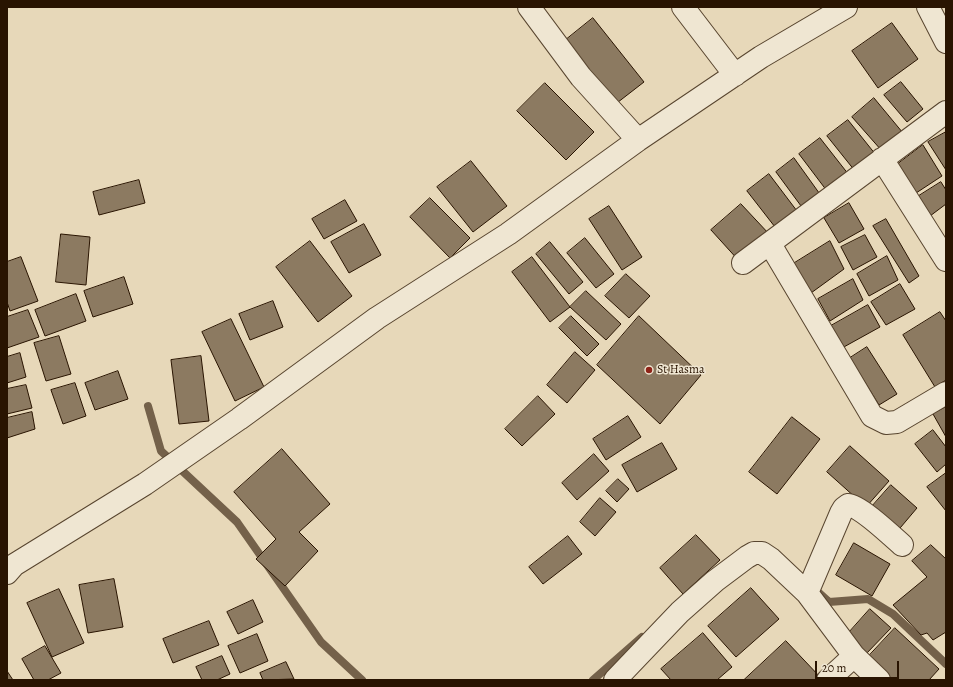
<!DOCTYPE html>
<style>
body{margin:0}
#map{position:relative;width:953px;height:687px;overflow:hidden;background:#e7d8b9;font-family:Alegreya,serif}
canvas{display:block}
.frame{position:absolute;inset:0;border:8px solid #291401;pointer-events:none}
.scale{position:absolute;left:815px;top:661px;width:84px;height:18px;box-sizing:border-box;border:2px solid #291401;border-top:0;padding-left:5px;font-size:12px;line-height:14px;white-space:nowrap;color:#291401;-webkit-text-stroke:3px #efe6d2;paint-order:stroke}
</style>
<div id="map">
<canvas width="953" height="687"></canvas>
<div class="frame"></div>
<div class="scale">20 m</div>
</div>
<script>
const g = document.querySelector('canvas').getContext('2d');
g.lineJoin = 'round';
function stroke(path, color, width, dash) {
  g.strokeStyle = color;
  g.lineWidth = width;
  g.lineCap = dash ? 'butt' : 'round';
  g.setLineDash(dash || []);
  g.stroke(path);
}
function paint(path, color) {
  g.fillStyle = color;
  g.fill(path, 'evenodd');
}
function write(font, color, halo, rows, align = 'center') {
  g.font = font + ' Alegreya,serif';
  g.lineWidth = 3;
  g.setLineDash([]);
  g.textBaseline = 'middle';
  g.strokeStyle = halo;
  g.fillStyle = color;
  for (const [text, x, y, turn = 0] of rows) {
    g.save();
    g.translate(x, y);
    g.rotate((+turn || 0) * Math.PI / 180);
    g.textAlign = isNaN(turn) ? turn : align;
    if (halo) g.strokeText(text, 0, 0);
    g.fillText(text, 0, 0);
    g.restore();
  }
}
stroke(new Path2D(`
 M 148,406 L 161,451 L 237,522 L 321,642 L 362,680
 M 818,592 L 829,602 L 868,599 L 893,614 L 946,664
 M 593,680 L 642,637`), '#74614a', 8);
const building = new Path2D(`
 M 593,18 L 644,82 L 613,106 L 562,43 Z
 M 892,23 L 918,59 L 878,88 L 852,51 Z
 M 901,82 L 923,109 L 907,122 L 884,95 Z
 M 545,83 L 594,132 L 566,160 L 517,111 Z
 M 874,98 L 903,133 L 882,151 L 852,117 Z
 M 848,120 L 876,155 L 855,171 L 827,136 Z
 M 946,132 L 946,170 L 928,142 Z
 M 820,138 L 849,175 L 827,191 L 799,154 Z
 M 923,145 L 942,176 L 913,195 L 894,167 Z
 M 794,158 L 822,197 L 804,210 L 776,172 Z
 M 471,161 L 507,206 L 473,232 L 437,187 Z
 M 769,174 L 797,211 L 775,227 L 747,191 Z
 M 139,180 L 145,203 L 99,215 L 93,192 Z
 M 941,182 L 946,190 L 946,204 L 926,219 L 914,199 Z
 M 430,198 L 470,238 L 450,258 L 410,217 Z
 M 345,200 L 357,221 L 324,239 L 312,219 Z
 M 849,203 L 864,229 L 839,243 L 824,218 Z
 M 741,204 L 770,235 L 740,262 L 711,230 Z
 M 609,206 L 642,257 L 622,270 L 589,219 Z
 M 886,219 L 919,276 L 909,283 L 873,226 Z
 M 364,224 L 381,255 L 349,273 L 331,242 Z
 M 61,234 L 90,237 L 86,285 L 56,282 Z
 M 865,235 L 877,257 L 853,270 L 841,247 Z
 M 585,238 L 614,274 L 596,288 L 567,253 Z
 M 310,241 L 352,296 L 318,322 L 276,267 Z
 M 830,241 L 844,269 L 811,293 L 793,264 Z
 M 550,242 L 583,282 L 569,294 L 536,254 Z
 M 887,256 L 898,280 L 869,296 L 857,274 Z
 M 21,257 L 38,301 L 10,311 L 7,302 L 7,262 Z
 M 532,257 L 570,307 L 550,322 L 512,272 Z
 M 626,274 L 650,296 L 629,318 L 605,296 Z
 M 124,277 L 133,304 L 93,317 L 84,291 Z
 M 853,279 L 863,300 L 830,321 L 818,299 Z
 M 900,284 L 915,309 L 886,325 L 871,302 Z
 M 586,291 L 621,324 L 606,340 L 570,307 Z
 M 76,294 L 86,321 L 45,336 L 35,310 Z
 M 273,301 L 283,327 L 250,340 L 239,314 Z
 M 868,305 L 880,327 L 842,348 L 829,327 Z
 M 28,310 L 39,337 L 7,348 L 7,317 Z
 M 940,312 L 946,321 L 946,380 L 935,387 L 903,335 Z
 M 571,316 L 599,344 L 587,356 L 559,328 Z
 M 639,316 L 701,375 L 660,424 L 597,365 Z
 M 231,319 L 264,387 L 235,401 L 202,332 Z
 M 59,336 L 71,374 L 46,381 L 34,343 Z
 M 867,347 L 897,394 L 879,405 L 850,358 Z
 M 575,352 L 595,370 L 567,403 L 547,385 Z
 M 20,353 L 26,377 L 7,383 L 7,357 Z
 M 201,356 L 209,421 L 179,424 L 171,360 Z
 M 118,371 L 128,399 L 95,410 L 85,383 Z
 M 75,383 L 86,416 L 63,424 L 51,390 Z
 M 26,385 L 32,408 L 7,414 L 7,389 Z
 M 538,396 L 555,414 L 522,446 L 505,429 Z
 M 946,407 L 946,437 L 933,414 Z
 M 32,412 L 35,429 L 7,438 L 7,418 Z
 M 628,416 L 641,437 L 606,460 L 593,439 Z
 M 792,417 L 820,439 L 777,494 L 749,472 Z
 M 933,430 L 946,447 L 946,464 L 937,472 L 915,444 Z
 M 662,443 L 677,469 L 637,492 L 622,465 Z
 M 850,446 L 889,481 L 866,507 L 827,472 Z
 M 282,449 L 330,504 L 299,532 L 318,551 L 285,586 L 256,559 L 276,539 L 234,492 Z
 M 594,454 L 609,471 L 577,500 L 562,483 Z
 M 946,473 L 946,511 L 927,487 Z
 M 618,479 L 629,489 L 617,502 L 606,491 Z
 M 891,485 L 917,508 L 895,534 L 868,511 Z
 M 600,498 L 616,512 L 595,536 L 580,522 Z
 M 696,535 L 720,560 L 683,594 L 660,568 Z
 M 568,536 L 582,554 L 543,584 L 529,567 Z
 M 854,543 L 890,564 L 872,596 L 836,575 Z
 M 931,545 L 946,559 L 946,632 L 933,640 L 927,633 L 921,635 L 893,605 L 927,577 L 912,561 Z
 M 114,579 L 123,627 L 88,633 L 79,585 Z
 M 751,588 L 779,619 L 736,657 L 708,626 Z
 M 59,589 L 84,643 L 52,657 L 27,603 Z
 M 253,600 L 263,622 L 238,634 L 227,612 Z
 M 870,609 L 891,628 L 865,655 L 845,637 Z
 M 209,621 L 219,645 L 173,663 L 163,639 Z
 M 895,628 L 939,669 L 929,680 L 893,680 L 868,657 Z
 M 703,633 L 732,667 L 717,680 L 671,680 L 661,669 Z
 M 257,634 L 268,661 L 240,673 L 228,646 Z
 M 786,641 L 821,678 L 819,680 L 744,680 Z
 M 45,646 L 61,673 L 48,680 L 34,680 L 22,659 Z
 M 222,656 L 230,674 L 217,680 L 202,680 L 196,667 Z
 M 286,662 L 294,679 L 263,680 L 260,673 Z
 M 7,671 L 13,680 L 7,680 Z`);
paint(building, '#8c7a61');
stroke(building, '#291401', 1);
const minor = new Path2D(`
 M 529,7 L 581,77 L 638,140
 M 683,7 L 735,75
 M 928,7 L 946,42
 M 882,159 L 946,260
 M 770,244 L 872,416 L 886,423 L 897,422 L 946,393
 M 743,263 L 946,112
 M 7,573 L 14,565 L 145,484 L 239,419 L 377,318 L 508,234 L 638,140 L 761,57 L 846,7
 M 807,593 L 841,513 L 844,508 L 848,505 C 858,504 893,537 902,545
 M 615,680 L 680,612 L 715,581 L 747,557 L 754,553 L 762,553 L 771,559 L 807,593 L 854,656 L 879,680
 M 828,680 L 854,656`);
stroke(minor, '#58452f', 24);
stroke(minor, '#efe6d2', 22);
for (const [x, y, r, color] of [
 [649,370,4,"#8f2418"]
]) {
  const dot = new Path2D();
  dot.arc(x, y, r, 0, 2 * Math.PI);
  g.fillStyle = color;
  g.fill(dot);
  stroke(dot, '#efe6d2', 1.5);
}
write('12px', '#291401', '#efe6d2', [
 ["St Hasma",657,370]
], 'left');
</script>
